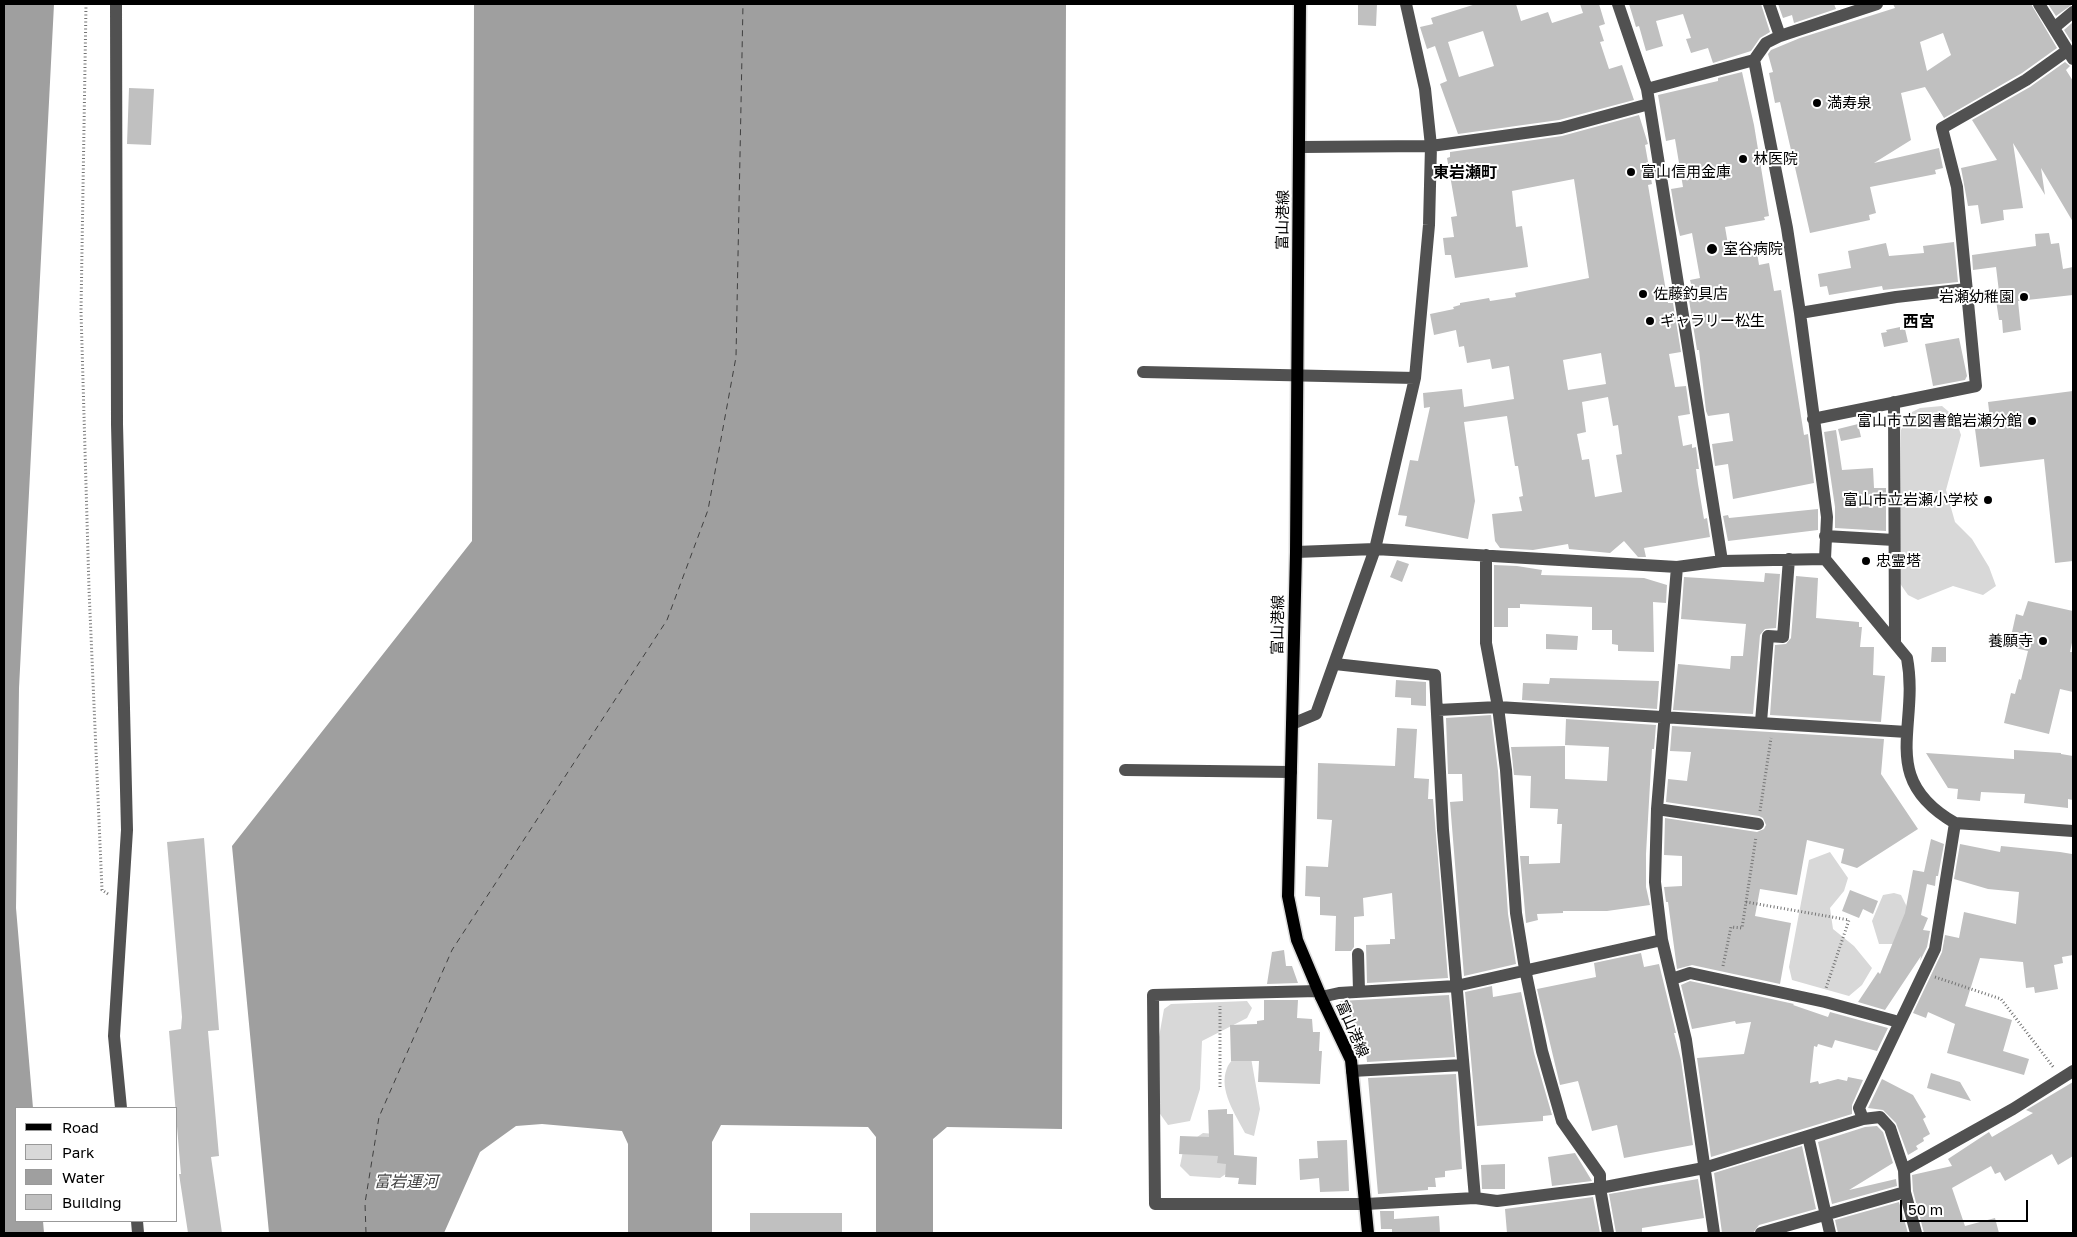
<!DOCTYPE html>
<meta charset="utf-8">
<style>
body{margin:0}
#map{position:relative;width:2077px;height:1237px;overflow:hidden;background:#fff;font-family:"Golos Text",sans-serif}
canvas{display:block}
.frame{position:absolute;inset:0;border:5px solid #000;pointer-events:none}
.legend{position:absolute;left:15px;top:1107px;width:162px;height:115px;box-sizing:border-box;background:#fff;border:1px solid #999;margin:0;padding:6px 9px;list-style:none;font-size:15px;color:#000}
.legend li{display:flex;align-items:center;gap:10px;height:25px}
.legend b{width:25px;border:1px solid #999}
.scale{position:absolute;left:1900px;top:1200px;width:128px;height:22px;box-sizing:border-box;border:2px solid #000;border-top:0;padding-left:6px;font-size:15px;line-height:18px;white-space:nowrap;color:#000;-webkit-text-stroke:4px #fff;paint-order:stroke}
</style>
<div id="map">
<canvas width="2077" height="1237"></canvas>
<div class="frame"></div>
<ul class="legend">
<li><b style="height:6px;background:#000"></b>Road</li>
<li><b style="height:14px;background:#d8d8d8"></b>Park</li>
<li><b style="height:14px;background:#9f9f9f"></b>Water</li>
<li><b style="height:14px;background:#c0c0c0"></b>Building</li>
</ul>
<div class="scale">50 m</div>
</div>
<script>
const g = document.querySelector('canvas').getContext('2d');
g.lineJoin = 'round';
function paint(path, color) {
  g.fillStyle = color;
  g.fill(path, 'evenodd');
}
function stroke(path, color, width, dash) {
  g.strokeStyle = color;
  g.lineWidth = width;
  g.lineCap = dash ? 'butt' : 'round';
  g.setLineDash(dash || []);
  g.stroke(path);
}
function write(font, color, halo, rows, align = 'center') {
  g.font = font + ' "Golos Text","Noto Sans JP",sans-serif';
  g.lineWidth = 4;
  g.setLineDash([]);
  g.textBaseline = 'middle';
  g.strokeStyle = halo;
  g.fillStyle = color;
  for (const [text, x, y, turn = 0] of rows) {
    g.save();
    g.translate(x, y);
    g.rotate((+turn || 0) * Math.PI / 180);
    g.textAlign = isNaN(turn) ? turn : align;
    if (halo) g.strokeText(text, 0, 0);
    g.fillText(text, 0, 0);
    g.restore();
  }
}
paint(new Path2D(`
 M 1942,406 L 1955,417 L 1961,435 L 1946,490 L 1955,522 L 1972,539 L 1989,567 L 1996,586 L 1983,595 L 1953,586 L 1918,600 L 1908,595 L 1899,582 L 1901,430 L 1910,413 L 1920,408 Z
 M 1830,852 L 1848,878 L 1844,891 L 1830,908 L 1833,929 L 1854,946 L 1872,968 L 1862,985 L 1849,996 L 1792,980 L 1789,967 L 1809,860 Z
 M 1894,893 L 1901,895 L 1912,917 L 1899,944 L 1879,944 L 1872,921 L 1883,895 Z
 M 1247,1001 L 1252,1008 L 1247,1018 L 1202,1041 L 1200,1089 L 1190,1121 L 1168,1125 L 1158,1111 L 1157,1048 L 1164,1009 L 1171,1004 Z
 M 1239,1052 L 1250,1052 L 1260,1109 L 1254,1136 L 1245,1133 C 1236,1115 1218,1090 1227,1068 C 1229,1063 1235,1057 1239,1052 Z
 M 1203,1133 L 1215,1134 L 1230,1171 L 1220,1178 L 1190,1176 L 1180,1166 L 1184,1146 Z`), '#d8d8d8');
paint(new Path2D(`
 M 4,4 L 54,4 L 19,688 L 16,908 L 33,1108 L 16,1108 L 16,1221 L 43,1221 L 44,1233 L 4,1233 Z
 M 474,4 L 1066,4 L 1062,1129 L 947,1127 L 933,1139 L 933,1233 L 876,1233 L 876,1137 L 868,1127 L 721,1125 L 712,1142 L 712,1233 L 628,1233 L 628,1144 L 622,1131 L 542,1124 L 516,1126 L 480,1152 L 444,1233 L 269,1233 L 232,846 L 472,541 Z`), '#9f9f9f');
stroke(new Path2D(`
 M 366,1233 L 365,1203 L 379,1117 L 452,950 L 667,620 L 708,510 L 736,357 L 743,4`), '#404040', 1, [6, 5]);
paint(new Path2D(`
 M 1358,4 L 1377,4 L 1376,26 L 1358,25 Z
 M 1476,4 L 1516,4 L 1521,21 L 1548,12 L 1552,23 L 1583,13 L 1580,4 L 1599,4 L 1605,24 L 1599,26 L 1604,41 L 1600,42 L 1609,69 L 1622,65 L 1634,100 L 1559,120 L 1458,134 L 1440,84 L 1447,81 L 1435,46 L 1427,49 L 1420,27 L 1433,24 L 1431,18 ZM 1483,31 L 1494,66 L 1459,77 L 1448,42 Z
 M 1629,4 L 1761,4 L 1770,32 L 1760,38 L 1751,51 L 1713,63 L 1708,48 L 1691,53 L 1686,39 L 1691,38 L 1683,14 L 1656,21 L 1663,46 L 1646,51 L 1639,26 L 1636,27 Z
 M 1778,4 L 1834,4 L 1836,9 L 1794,23 L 1792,15 L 1783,18 Z
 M 1893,4 L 2031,4 L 2057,48 L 2022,73 L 1944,118 L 1925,87 L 1901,93 L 1911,140 L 1874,163 L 1939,148 L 1943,168 L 1935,170 L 1936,174 L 1870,187 L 1876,213 L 1869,215 L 1870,220 L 1810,233 L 1780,102 L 1775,103 L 1769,73 L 1773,72 L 1768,54 L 1771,50 L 1800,38 L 1895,8 ZM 1943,33 L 1951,55 L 1927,71 L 1920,42 Z
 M 2048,4 L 2073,4 L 2056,16 Z
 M 2073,22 L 2073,44 L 2064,30 Z
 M 2065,62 L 2070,66 L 2066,70 L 2073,81 L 2073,222 L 2041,168 L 2045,195 L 2013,143 L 2023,208 L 2003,210 L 2004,220 L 1981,224 L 1978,205 L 1968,206 L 1961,168 L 1997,160 L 1972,120 L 2030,87 Z
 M 1742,72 L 1754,125 L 1769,216 L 1764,217 L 1765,220 L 1725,227 L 1730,256 L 1757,252 L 1759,265 L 1769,263 L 1774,291 L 1781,290 L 1804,435 L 1808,434 L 1814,483 L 1733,499 L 1728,464 L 1715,466 L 1712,444 L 1733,441 L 1729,413 L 1708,416 L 1706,411 L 1699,350 L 1697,350 L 1689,300 L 1695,299 L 1690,280 L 1700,278 L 1692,233 L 1680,236 L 1676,219 L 1671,189 L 1683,187 L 1675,139 L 1666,141 L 1658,95 L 1718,81 L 1718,78 Z
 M 129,88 L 154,89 L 151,145 L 127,144 Z
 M 1639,115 L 1648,144 L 1645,145 L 1652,184 L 1648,185 L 1668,303 L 1673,303 L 1681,352 L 1669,354 L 1675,387 L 1686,386 L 1690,414 L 1678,416 L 1683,446 L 1692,444 L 1692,448 L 1696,447 L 1699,469 L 1696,469 L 1698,484 L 1704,519 L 1707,518 L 1710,537 L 1644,548 L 1646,557 L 1638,557 L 1624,541 L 1610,553 L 1569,549 L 1568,544 L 1533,550 L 1500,548 L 1495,541 L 1492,514 L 1522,511 L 1519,497 L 1523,496 L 1518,466 L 1515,466 L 1507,416 L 1464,422 L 1475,501 L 1468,539 L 1405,526 L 1407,516 L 1398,515 L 1410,460 L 1418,461 L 1430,407 L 1424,408 L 1423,393 L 1462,389 L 1464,407 L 1514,399 L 1509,366 L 1492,369 L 1490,359 L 1467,363 L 1464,346 L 1459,347 L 1456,330 L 1434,335 L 1430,314 L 1454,309 L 1453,307 L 1460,305 L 1460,303 L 1489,298 L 1490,301 L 1516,297 L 1515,293 L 1589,278 L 1574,179 L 1512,191 L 1516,227 L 1522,226 L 1528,267 L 1455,278 L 1451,255 L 1445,255 L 1443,238 L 1454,237 L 1451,217 L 1457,216 L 1447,158 L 1450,157 L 1450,152 L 1562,136 ZM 1601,353 L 1606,384 L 1568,390 L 1563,360 ZM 1608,397 L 1613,426 L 1618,425 L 1622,454 L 1616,455 L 1622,492 L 1595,497 L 1589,459 L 1582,460 L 1577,434 L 1586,432 L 1582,402 Z
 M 2049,233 L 2051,244 L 2059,243 L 2063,269 L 2073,267 L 2073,295 L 2018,301 L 2021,330 L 2003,333 L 2002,320 L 1999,320 L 1996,300 L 2000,300 L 1996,267 L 1973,270 L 1972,255 L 2036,246 L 2035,234 Z
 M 1954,242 L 1958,282 L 1883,290 L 1882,286 L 1829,295 L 1827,286 L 1820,287 L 1818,274 L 1851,268 L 1848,251 L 1886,243 L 1889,256 L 1924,253 L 1923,246 Z
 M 1900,327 L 1900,330 L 1905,329 L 1908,342 L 1884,347 L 1881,333 L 1887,332 L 1886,330 Z
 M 1959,338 L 1967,376 L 1965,380 L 1933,386 L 1925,344 Z
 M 2073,391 L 2073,561 L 2055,563 L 2044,459 L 1980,467 L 1975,429 L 1991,427 L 1988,402 Z
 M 1858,424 L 1861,437 L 1841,441 L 1838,429 Z
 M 1836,430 L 1842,470 L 1873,468 L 1874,488 L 1886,488 L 1886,531 L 1835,528 L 1835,507 L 1824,432 Z
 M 1818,509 L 1818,530 L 1728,541 L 1723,516 L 1728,515 L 1729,518 Z
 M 1397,560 L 1409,564 L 1402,582 L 1390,577 Z
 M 1494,565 L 1517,566 L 1542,570 L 1541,575 L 1644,578 L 1667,585 L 1666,603 L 1653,602 L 1654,652 L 1618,651 L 1618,645 L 1612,644 L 1612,630 L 1592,630 L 1592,607 L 1520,604 L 1520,608 L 1508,608 L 1508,627 L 1494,627 Z
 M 1765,573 L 1780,574 L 1776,628 L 1765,629 L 1760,635 L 1753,714 L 1673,710 L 1678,664 L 1730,669 L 1731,656 L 1743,656 L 1746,624 L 1681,619 L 1684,577 L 1764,582 Z
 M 1796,576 L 1818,578 L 1816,618 L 1859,622 L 1859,627 L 1862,627 L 1860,647 L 1874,647 L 1873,675 L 1885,676 L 1881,722 L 1770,715 L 1775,645 L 1786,644 L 1791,638 Z
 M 2028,601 L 2073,611 L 2073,638 L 2070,652 L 2073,652 L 2073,692 L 2060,689 L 2049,734 L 2004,723 L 2011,693 L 2015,694 L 2019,679 L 2021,680 L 2028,651 L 2015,648 L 2019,633 L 2012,632 L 2016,614 L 2023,616 Z
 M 1546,634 L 1578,636 L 1577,650 L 1546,649 Z
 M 1932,647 L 1946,647 L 1946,662 L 1931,662 Z
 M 1550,678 L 1659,681 L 1657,709 L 1522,700 L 1523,683 L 1549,684 Z
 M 1396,680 L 1426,682 L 1426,706 L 1411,705 L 1411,698 L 1395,697 Z
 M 1491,715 L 1498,771 L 1508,914 L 1516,964 L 1464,976 L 1450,802 L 1463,801 L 1462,774 L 1448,774 L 1446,718 Z
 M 1566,719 L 1656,725 L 1654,749 L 1652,749 L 1646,854 L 1646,887 L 1650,905 L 1607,911 L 1563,911 L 1563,913 L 1537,914 L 1538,920 L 1526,923 L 1520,856 L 1529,856 L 1529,864 L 1560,863 L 1562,824 L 1557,824 L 1558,809 L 1530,808 L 1531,776 L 1514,775 L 1511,747 L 1565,746 L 1565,779 L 1607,781 L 1609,747 L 1565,745 Z
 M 1672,726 L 1884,739 L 1881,774 L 1918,829 L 1857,868 L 1841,863 L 1844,849 L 1807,840 L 1797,895 L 1760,889 L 1755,916 L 1791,923 L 1780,984 L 1692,965 L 1677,969 L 1668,902 L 1666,902 L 1664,887 L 1682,886 L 1682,856 L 1664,855 L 1665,818 L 1757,832 L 1764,829 L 1766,825 L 1763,818 L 1759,816 L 1666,802 L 1668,779 L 1687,781 L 1691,752 L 1670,751 Z
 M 1397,728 L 1417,729 L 1414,778 L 1429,779 L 1428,799 L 1433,799 L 1448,978 L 1367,983 L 1366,945 L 1390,944 L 1390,939 L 1395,939 L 1392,893 L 1363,898 L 1364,916 L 1354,917 L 1354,947 L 1351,951 L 1335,951 L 1336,916 L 1320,915 L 1320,897 L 1305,896 L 1306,866 L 1328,867 L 1332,820 L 1317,819 L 1318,763 L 1395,766 Z
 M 2014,750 L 2061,753 L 2061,754 L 2073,756 L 2073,800 L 2068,799 L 2068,808 L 2024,803 L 2025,794 L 1981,792 L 1980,801 L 1957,799 L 1958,789 L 1948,788 L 1926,753 L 2014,759 Z
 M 204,838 L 219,1030 L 208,1031 L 219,1156 L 211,1157 L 222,1233 L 188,1233 L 179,1174 L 181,1174 L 169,1031 L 181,1029 L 182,1017 L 167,842 Z
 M 1931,839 L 1944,844 L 1938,876 L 1936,876 L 1935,886 L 1927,884 L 1921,915 L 1928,918 L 1923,930 L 1930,931 L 1927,947 L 1920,961 L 1921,956 L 1885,1010 L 1858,1002 L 1878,972 L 1880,974 L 1905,913 L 1913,870 L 1924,872 Z
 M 1960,844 L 2000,852 L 2001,846 L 2060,852 L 2072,854 L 2073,858 L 2073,955 L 2062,957 L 2063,963 L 2054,965 L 2058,989 L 2035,993 L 2034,987 L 2026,988 L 2023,962 L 1980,958 L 1965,1006 L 2012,1020 L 2003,1051 L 2029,1059 L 2024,1075 L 1947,1053 L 1955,1024 L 1928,1012 L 1926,1018 L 1913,1013 L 1942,952 L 1945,935 L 1959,938 L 1964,912 L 2016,924 L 2019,892 L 1988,889 L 1954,879 Z
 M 1850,890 L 1878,901 L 1873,914 L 1863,909 L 1859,918 L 1842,911 Z
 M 1284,950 L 1286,966 L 1292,966 L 1298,983 L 1267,984 L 1272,952 Z
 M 1641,953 L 1644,967 L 1659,964 L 1676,1033 L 1674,1033 L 1681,1060 L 1693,1145 L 1624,1158 L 1617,1125 L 1592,1131 L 1578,1081 L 1560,1085 L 1537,989 L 1596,977 L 1594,963 Z
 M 1690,981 L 1794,1004 L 1793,1005 L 1828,1017 L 1830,1012 L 1888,1028 L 1877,1051 L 1835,1040 L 1832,1048 L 1818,1044 L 1817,1047 L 1814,1046 L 1810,1083 L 1818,1081 L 1819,1084 L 1838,1079 L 1847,1081 L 1848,1077 L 1863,1080 L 1852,1105 L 1852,1114 L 1711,1157 L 1697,1058 L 1744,1054 L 1751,1022 L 1736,1024 L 1735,1021 L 1692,1029 L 1681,985 Z
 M 1492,986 L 1493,997 L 1521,992 L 1534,1053 L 1552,1115 L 1543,1116 L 1543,1121 L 1477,1126 L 1465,992 Z
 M 1449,995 L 1455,1057 L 1367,1062 L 1366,1051 L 1363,1051 L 1362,1033 L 1357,1033 L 1340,1001 Z
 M 1264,1000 L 1298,1000 L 1297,1018 L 1312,1019 L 1313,1032 L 1320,1032 L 1319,1051 L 1322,1051 L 1320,1084 L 1258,1082 L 1259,1061 L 1231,1061 L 1230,1025 L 1257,1024 L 1257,1021 L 1264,1020 Z
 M 1931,1073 L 1960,1082 L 1971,1101 L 1927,1088 Z
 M 1456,1074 L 1462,1169 L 1445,1171 L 1445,1177 L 1435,1178 L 1436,1187 L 1428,1187 L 1428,1190 L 1378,1194 L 1368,1078 Z
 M 1882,1079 L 1913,1095 L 1926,1117 L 1923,1119 L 1930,1134 L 1923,1138 L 1924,1141 L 1916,1146 L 1918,1149 L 1908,1155 L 1896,1123 L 1883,1110 L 1868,1108 Z
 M 2073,1082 L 2073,1156 L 2058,1165 L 2052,1154 L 2005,1181 L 2000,1172 L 1995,1174 L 1991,1166 L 1952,1188 L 1965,1226 L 1995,1218 L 1999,1233 L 1924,1233 L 1913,1191 L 1912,1175 L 1952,1166 L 1948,1159 L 1989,1132 L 1992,1137 L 2033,1113 L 2026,1110 Z
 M 1227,1109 L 1227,1114 L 1233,1114 L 1234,1155 L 1257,1157 L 1256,1185 L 1238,1184 L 1239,1178 L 1225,1177 L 1226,1164 L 1217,1163 L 1218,1156 L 1179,1154 L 1180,1136 L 1209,1137 L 1208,1110 Z
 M 1877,1126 L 1883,1132 L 1893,1163 L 1849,1190 L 1896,1179 L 1897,1186 L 1832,1204 L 1818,1142 L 1865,1127 Z
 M 1347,1140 L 1349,1191 L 1320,1192 L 1319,1178 L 1300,1180 L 1299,1159 L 1318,1158 L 1317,1141 Z
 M 1802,1146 L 1816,1209 L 1759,1225 L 1753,1233 L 1722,1233 L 1714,1173 Z
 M 1575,1153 L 1592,1181 L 1552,1186 L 1548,1157 Z
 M 1505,1164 L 1505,1189 L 1482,1189 L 1481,1165 Z
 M 1698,1179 L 1704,1218 L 1642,1228 L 1642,1233 L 1616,1233 L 1609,1194 Z
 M 1593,1197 L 1600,1233 L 1507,1233 L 1505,1209 Z
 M 1899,1202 L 1908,1233 L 1838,1233 L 1835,1220 Z
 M 1380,1211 L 1394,1211 L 1394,1219 L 1439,1216 L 1440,1233 L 1392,1233 L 1392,1229 L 1381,1229 Z
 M 750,1213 L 842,1213 L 842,1233 L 750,1233 Z`), '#c0c0c0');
const major = new Path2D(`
 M 1300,4 L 1296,552 L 1288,896 L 1297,940 L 1321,997 L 1351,1060 L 1368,1233`);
stroke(major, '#dbdbdb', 15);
stroke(new Path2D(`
 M 86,4 L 81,311 L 89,589 L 102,890 L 108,894
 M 1760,811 L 1771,738
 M 1746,902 L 1849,920 L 1826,988
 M 1723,966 L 1731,927 L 1742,928 L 1756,837
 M 1935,977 L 2001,999 L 2054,1068
 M 1220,1087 L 1220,1006`), '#737373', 3, [1, 2.5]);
stroke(new Path2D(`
 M 116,4 L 117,424 L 127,830 L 114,1036 L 121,1108
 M 1618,4 L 1647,89 L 1722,561
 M 1769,4 L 1780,36
 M 2039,4 L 2073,59
 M 2055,27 L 2073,12
 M 1754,60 L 1787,228 L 1800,313 L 1827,517 L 1825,559 L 1907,658 C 1920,727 1877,778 1955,823 L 2073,831
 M 1647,89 L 1754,60 L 1766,43 L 1780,36 L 1877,4
 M 1301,147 L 1431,146 L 1561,128 L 1649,104
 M 1800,313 L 1896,297 L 1967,289
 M 1143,372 L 1415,378
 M 1894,402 L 1895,643
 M 1813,419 L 1976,386 L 1957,187 L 1942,128 L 2026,80 L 2068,50
 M 1825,536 L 1894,540
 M 1296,552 L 1375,549 L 1677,567 L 1722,561 L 1825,559
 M 1486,555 L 1486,643 L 1498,707 L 1506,770 L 1516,913 L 1525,969 L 1542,1051 L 1562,1121 L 1600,1175 L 1600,1188 L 1608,1233
 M 1677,567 L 1657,809 L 1655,882 L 1662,940 L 1686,1040 L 1714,1233
 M 1335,664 L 1435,675 L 1443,830 L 1475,1198
 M 1438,710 L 1498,707 L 1907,732
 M 1761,722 L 1768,636 L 1783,637 L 1789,559
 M 1292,724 L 1316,714 L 1375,549 L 1415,378 L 1429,225 L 1431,146 L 1425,89 L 1406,4
 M 1125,770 L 1291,772
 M 1657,809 L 1758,824
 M 1358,954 L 1359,991
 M 1672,979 L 1690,973 L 1825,1002 L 1899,1022
 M 1318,991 L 1153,995 L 1155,1204 L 1366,1204 L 1475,1198 L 1497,1201 L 1600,1188 L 1704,1168 L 1863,1119 L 1880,1117 L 1890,1128 L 1904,1170 L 1905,1192 L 1916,1233
 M 1321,997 L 1339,993 L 1456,986 L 1662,940
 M 1352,1071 L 1463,1065
 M 1863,1119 L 1859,1108 L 1935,949 L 1955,823
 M 1808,1136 L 1830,1233
 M 1904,1170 L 2013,1109 L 2073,1071
 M 137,1221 L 138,1233
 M 1761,1233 L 1905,1192`), '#515151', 12);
stroke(major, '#000', 12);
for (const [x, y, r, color] of [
 [1817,103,5,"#000"],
 [1743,159,5,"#000"],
 [1631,172,5,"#000"],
 [1712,249,6,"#000"],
 [1643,294,5,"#000"],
 [2024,297,5,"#000"],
 [1650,321,5,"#000"],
 [2032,421,5,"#000"],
 [1988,500,5,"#000"],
 [1866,561,5,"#000"],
 [2043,641,5,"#000"]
]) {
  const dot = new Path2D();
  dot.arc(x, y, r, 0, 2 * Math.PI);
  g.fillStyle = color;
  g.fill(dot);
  stroke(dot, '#fff', 2);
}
write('15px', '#000', '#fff', [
 ["満寿泉",1827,103],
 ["林医院",1753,159],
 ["富山信用金庫",1641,172],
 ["室谷病院",1723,249],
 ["佐藤釣具店",1653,294],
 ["岩瀬幼稚園",2014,297,"right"],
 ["ギャラリー松生",1660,321],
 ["富山市立図書館岩瀬分館",2022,421,"right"],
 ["富山市立岩瀬小学校",1978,500,"right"],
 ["忠霊塔",1876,561],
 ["養願寺",2033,641,"right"]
], 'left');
write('15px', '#000', '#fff', [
 ["富山港線",1283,220,-89],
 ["富山港線",1278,625,-89],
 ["富山港線",1352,1029,67]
]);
write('bold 16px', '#000', '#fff', [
 ["東岩瀬町",1465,173],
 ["西宮",1919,322]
]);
write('italic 16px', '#404040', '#fff', [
 ["富岩運河",406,1182]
]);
</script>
